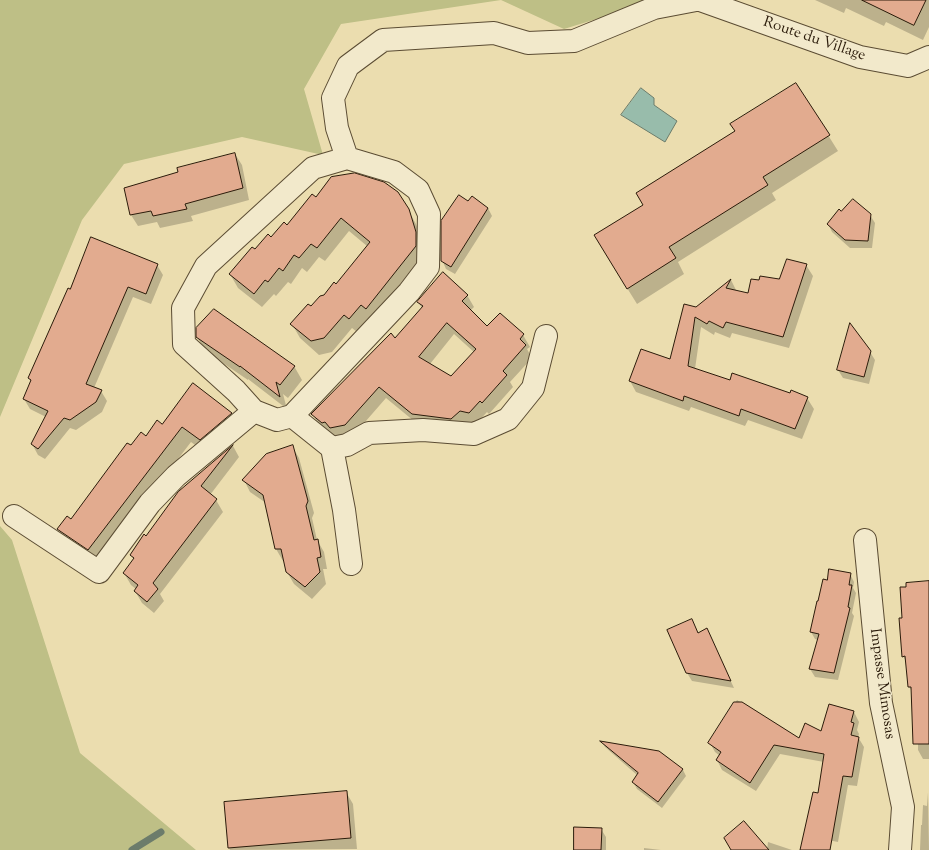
<!DOCTYPE html>
<style>
body{margin:0}
canvas{display:block;background:#ebddaf}
</style>
<canvas width="929" height="850"></canvas>
<script>
const g = document.querySelector('canvas').getContext('2d');
g.lineJoin = 'round';
function paint(path, color) {
  g.fillStyle = color;
  g.fill(path, 'evenodd');
}
function stroke(path, color, width, dash) {
  g.strokeStyle = color;
  g.lineWidth = width;
  g.lineCap = dash ? 'butt' : 'round';
  g.setLineDash(dash || []);
  g.stroke(path);
}
function write(font, color, halo, rows, align = 'center') {
  g.font = font + ' "Sorts Mill Goudy",serif';
  g.lineWidth = 3;
  g.setLineDash([]);
  g.textBaseline = 'middle';
  g.strokeStyle = halo;
  g.fillStyle = color;
  for (const [text, x, y, turn = 0] of rows) {
    g.save();
    g.translate(x, y);
    g.rotate((+turn || 0) * Math.PI / 180);
    g.textAlign = isNaN(turn) ? turn : align;
    if (halo) g.strokeText(text, 0, 0);
    g.fillText(text, 0, 0);
    g.restore();
  }
}
paint(new Path2D(`
 M 0,0 L 658,0 L 564,29 L 501,0 L 341,24 L 304,89 L 323,155 L 242,137 L 124,164 L 82,220 L 0,417 Z
 M 0,526 L 12,540 L 80,753 L 196,850 L 0,850 Z`), '#bebf86');
const water = new Path2D(`
 M 641,88 L 654,98 L 654,105 L 677,121 L 665,142 L 621,115 Z`);
paint(water, '#98bcab');
stroke(water, '#6c7c6b', 1);
paint(new Path2D(`
 M 815,0 L 929,0 L 929,27 L 923,40 L 886,22 L 884,26 L 846,8 L 844,13 Z
 M 796,84 L 838,151 L 772,193 L 776,200 L 678,262 L 684,274 L 637,304 L 604,251 L 644,205 Z
 M 235,154 L 242,165 L 249,200 L 191,216 L 193,221 L 160,228 L 157,222 L 138,226 L 131,215 Z
 M 316,199 L 408,210 L 416,224 L 424,247 L 423,261 L 357,332 L 352,328 L 332,352 L 319,355 L 300,338 L 292,324 L 337,285 L 367,246 L 349,231 L 325,261 L 319,257 L 307,272 L 302,268 L 291,284 L 288,282 L 276,296 L 274,294 L 262,307 L 238,288 L 230,274 L 255,251 L 287,226 Z
 M 469,202 L 488,208 L 492,216 L 455,274 L 446,269 L 442,260 Z
 M 870,215 L 875,223 L 872,248 L 850,248 L 832,232 L 828,224 Z
 M 157,265 L 163,275 L 151,304 L 133,297 L 94,388 L 101,391 L 107,401 L 102,412 L 76,430 L 70,428 L 45,459 L 38,455 L 32,444 L 46,417 L 30,409 L 24,399 L 31,382 L 29,378 L 70,290 Z
 M 806,265 L 813,276 L 789,348 L 732,333 L 730,338 L 715,332 L 714,335 L 701,327 L 695,369 L 730,382 L 807,398 L 814,409 L 802,439 L 748,420 L 745,426 L 691,407 L 689,411 L 636,392 L 630,381 L 670,360 L 696,308 L 731,280 L 737,292 L 748,294 L 759,281 L 780,280 Z
 M 467,295 L 474,307 L 470,311 L 487,328 L 523,335 L 530,347 L 527,349 L 532,358 L 510,382 L 513,387 L 489,414 L 487,412 L 476,424 L 467,422 L 458,430 L 420,426 L 386,398 L 352,437 L 338,440 L 333,434 L 329,435 L 319,426 L 313,414 L 395,339 L 422,308 L 418,302 ZM 454,334 L 475,353 L 452,377 L 430,364 Z
 M 197,337 L 294,366 L 302,380 L 288,398 L 283,394 L 287,409 L 248,379 L 248,380 L 205,351 Z
 M 870,352 L 875,360 L 869,384 L 843,378 L 838,370 Z
 M 193,385 L 231,414 L 240,429 L 209,455 L 191,442 L 97,565 L 67,545 L 58,529 L 71,521 L 131,447 L 162,426 Z
 M 233,446 L 239,457 L 210,495 L 216,500 L 223,512 L 160,594 L 164,601 L 154,613 L 142,603 L 135,591 L 136,589 L 131,585 L 124,573 L 134,560 L 131,555 L 146,537 L 179,492 Z
 M 292,446 L 299,458 L 314,513 L 312,518 L 317,540 L 324,552 L 327,569 L 323,569 L 326,584 L 312,599 L 294,584 L 287,572 L 284,561 L 283,561 L 276,549 L 266,503 L 250,492 L 244,480 Z
 M 850,574 L 854,582 L 853,588 L 856,593 L 852,613 L 854,616 L 838,680 L 815,677 L 810,669 L 818,640 L 815,639 L 811,632 L 827,581 Z
 M 929,584 L 929,759 L 923,759 L 918,750 L 918,744 L 914,737 L 912,691 L 909,687 L 907,663 L 903,656 L 903,619 Z
 M 696,628 L 698,633 L 707,630 L 734,688 L 692,681 L 687,673 Z
 M 737,700 L 800,739 L 822,733 L 830,705 L 854,712 L 859,722 L 857,730 L 859,734 L 858,737 L 864,747 L 857,786 L 848,785 L 838,842 L 812,837 L 824,762 L 780,754 L 756,791 L 722,770 L 717,760 L 720,756 L 715,752 L 710,743 Z
 M 602,742 L 658,752 L 683,770 L 686,776 L 662,808 L 637,789 L 633,782 L 637,775 L 605,747 Z
 M 346,792 L 353,804 L 357,849 L 230,850 L 229,848 L 225,803 Z
 M 928,792 L 929,850 L 920,850 L 921,825 L 922,825 L 923,805 L 927,806 Z
 M 601,829 L 606,837 L 606,850 L 575,850 Z
 M 768,842 L 792,850 L 767,850 Z
 M 644,848 L 661,850 L 644,850 Z`), '#0003');
stroke(new Path2D(`
 M 132,850 L 161,832`), '#6c7c6b', 7);
const building = new Path2D(`
 M 862,0 L 926,0 L 914,25 Z
 M 796,83 L 830,135 L 763,177 L 768,185 L 669,247 L 676,258 L 627,289 L 594,235 L 643,205 L 636,193 L 735,131 L 730,124 Z
 M 235,153 L 243,188 L 185,204 L 187,209 L 153,216 L 151,211 L 130,215 L 124,188 L 178,172 L 177,168 Z
 M 355,173 L 384,182 L 398,192 L 409,209 L 416,232 L 416,246 L 366,309 L 361,305 L 349,319 L 344,315 L 324,338 L 311,341 L 290,324 L 308,304 L 311,306 L 320,296 L 324,295 L 334,282 L 336,284 L 370,242 L 341,218 L 317,248 L 311,244 L 299,258 L 294,255 L 283,271 L 279,268 L 268,282 L 265,280 L 254,294 L 229,274 L 252,247 L 255,249 L 268,234 L 271,237 L 284,222 L 287,225 L 312,194 L 316,197 L 331,177 Z
 M 459,195 L 468,201 L 472,196 L 488,208 L 451,267 L 441,261 L 441,221 Z
 M 853,199 L 871,214 L 868,241 L 845,240 L 827,224 L 839,209 L 841,211 Z
 M 91,237 L 158,264 L 146,294 L 128,287 L 86,384 L 102,390 L 96,402 L 70,420 L 64,418 L 38,449 L 31,444 L 48,411 L 23,399 L 31,380 L 28,378 L 68,288 L 70,289 Z
 M 787,259 L 807,264 L 783,337 L 726,322 L 723,328 L 709,321 L 707,324 L 695,317 L 688,366 L 730,380 L 732,373 L 790,393 L 791,390 L 808,397 L 795,429 L 741,409 L 739,416 L 684,396 L 683,401 L 629,381 L 641,349 L 670,359 L 684,304 L 696,307 L 731,279 L 726,288 L 748,293 L 751,279 L 759,280 L 760,276 L 779,279 Z
 M 443,272 L 468,295 L 462,301 L 487,326 L 500,313 L 524,334 L 520,339 L 526,345 L 503,371 L 507,375 L 482,403 L 480,401 L 469,413 L 460,411 L 451,419 L 412,414 L 379,387 L 345,425 L 330,428 L 325,422 L 322,423 L 311,414 L 391,333 L 395,338 L 423,306 L 417,302 ZM 447,323 L 476,349 L 451,376 L 419,357 Z
 M 214,309 L 295,366 L 280,385 L 276,382 L 280,397 L 240,366 L 240,367 L 196,337 L 196,328 Z
 M 850,323 L 871,351 L 864,377 L 837,370 Z
 M 193,383 L 232,413 L 200,440 L 182,427 L 88,550 L 57,529 L 67,516 L 71,519 L 127,443 L 131,445 L 141,432 L 146,436 L 157,420 L 162,424 Z
 M 233,445 L 201,486 L 217,499 L 153,583 L 158,589 L 147,602 L 134,591 L 138,585 L 123,573 L 134,558 L 130,555 L 144,534 L 146,536 L 178,492 Z
 M 293,445 L 308,501 L 306,506 L 314,540 L 318,539 L 321,557 L 317,558 L 320,572 L 305,587 L 286,572 L 281,549 L 275,549 L 263,495 L 242,480 L 266,454 Z
 M 829,569 L 851,573 L 849,585 L 852,585 L 848,607 L 850,608 L 834,673 L 809,669 L 819,634 L 810,632 L 817,601 L 818,601 L 823,579 L 827,580 Z
 M 929,581 L 929,744 L 913,744 L 911,687 L 908,687 L 905,656 L 902,657 L 899,618 L 902,618 L 900,587 L 906,587 L 906,583 Z
 M 692,619 L 698,633 L 707,628 L 731,681 L 686,673 L 667,630 Z
 M 734,702 L 742,702 L 799,738 L 805,723 L 821,731 L 829,704 L 854,711 L 851,722 L 854,723 L 851,735 L 859,737 L 852,777 L 843,776 L 830,850 L 800,850 L 813,792 L 818,793 L 824,754 L 774,745 L 750,783 L 716,760 L 721,752 L 708,743 Z
 M 600,741 L 659,751 L 683,769 L 658,802 L 632,782 L 638,773 Z
 M 347,791 L 351,838 L 228,848 L 224,802 Z
 M 744,821 L 769,850 L 731,850 L 724,838 Z
 M 574,827 L 602,828 L 601,850 L 574,850 Z`);
paint(building, '#e2ab8f');
stroke(building, '#2b1b0a', 1);
const street = new Path2D(`
 M 700,0 L 860,57 L 908,66 L 929,57
 M 347,158 L 394,172 L 418,190 L 429,214 L 428,267 L 409,292 L 292,416 L 277,420 L 254,411 L 236,391 L 184,344 L 183,308 L 206,266 L 313,168 Z
 M 347,158 L 337,128 L 333,98 L 348,66 L 383,40 L 494,33 L 528,43 L 574,41 L 654,8 L 696,0
 M 292,416 L 332,448 L 344,510 L 351,564
 M 332,448 L 347,445 L 369,433 L 423,430 L 474,434 L 508,419 L 533,388 L 546,336
 M 14,516 L 99,572 L 150,503 L 176,476 L 254,411
 M 865,540 L 881,703 L 903,807 L 900,850`);
stroke(street, '#5b4c33', 24);
stroke(street, '#f2e9cb', 22);
write('15px', '#2b1b0a', '#f2e9cb', [
 ["Route du Village",814,40,19],
 ["Impasse Mimosas",881,684,82]
]);
</script>
